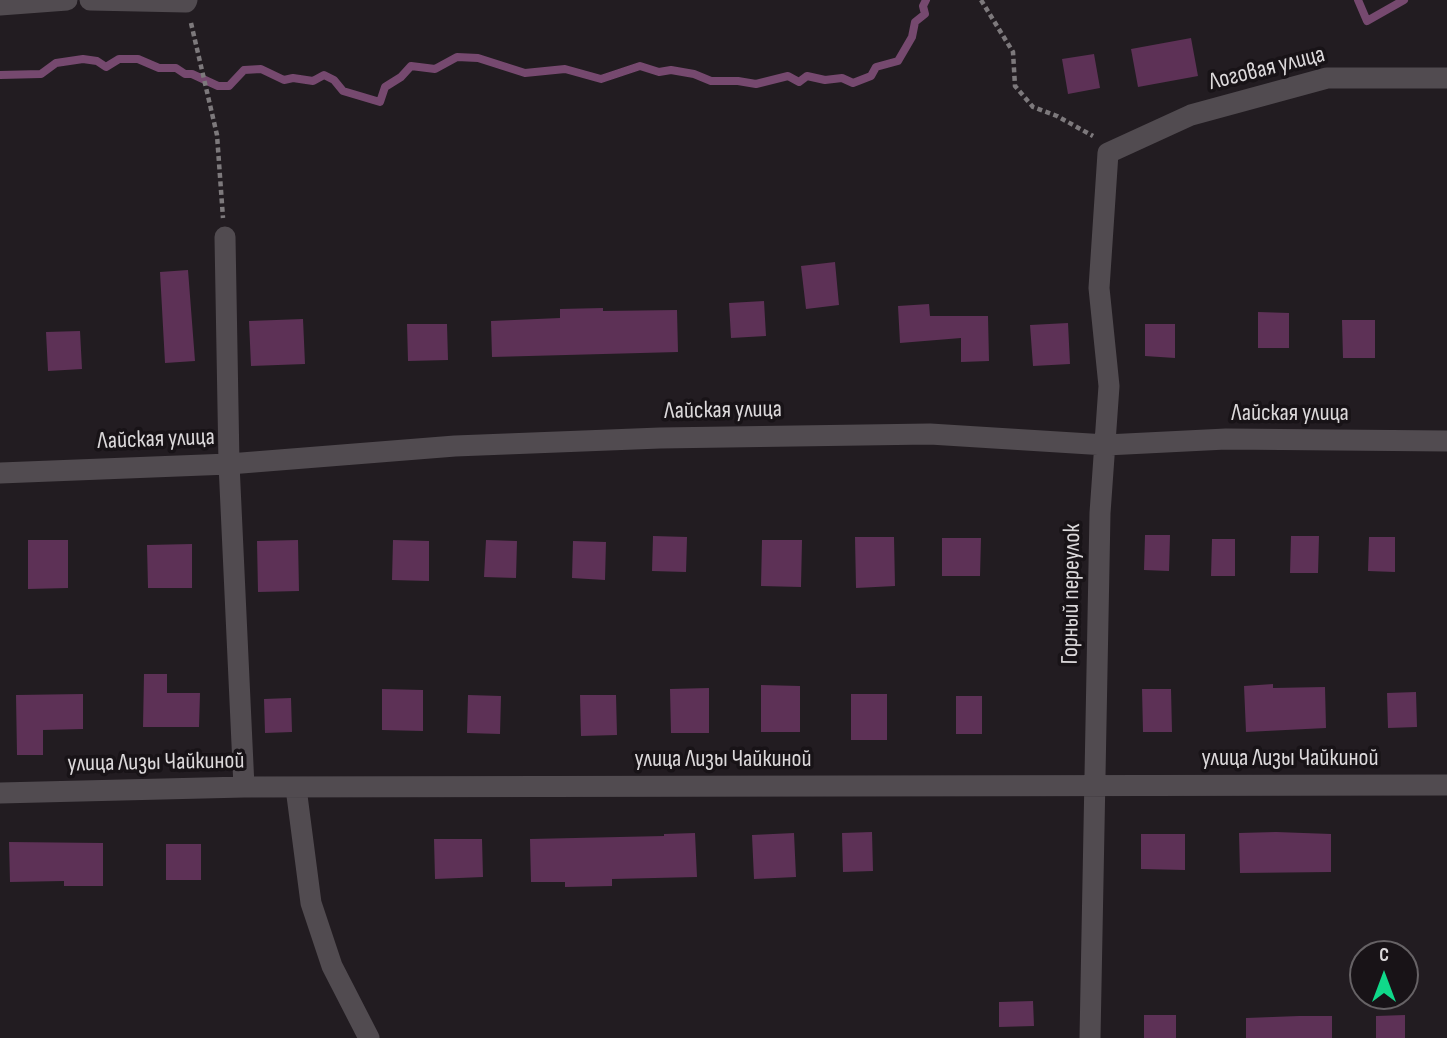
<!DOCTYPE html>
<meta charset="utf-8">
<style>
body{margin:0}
#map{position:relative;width:1447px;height:1038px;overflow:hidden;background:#221c21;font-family:"Sofia Sans Condensed",sans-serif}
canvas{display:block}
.north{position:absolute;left:1349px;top:940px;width:70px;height:70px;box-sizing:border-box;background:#181317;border:2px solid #666265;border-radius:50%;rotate:0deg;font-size:19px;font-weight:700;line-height:28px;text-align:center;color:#dcd9db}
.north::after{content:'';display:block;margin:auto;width:24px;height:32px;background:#10d98a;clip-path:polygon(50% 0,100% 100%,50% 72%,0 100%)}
</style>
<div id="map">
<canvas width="1447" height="1038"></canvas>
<div class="north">С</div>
</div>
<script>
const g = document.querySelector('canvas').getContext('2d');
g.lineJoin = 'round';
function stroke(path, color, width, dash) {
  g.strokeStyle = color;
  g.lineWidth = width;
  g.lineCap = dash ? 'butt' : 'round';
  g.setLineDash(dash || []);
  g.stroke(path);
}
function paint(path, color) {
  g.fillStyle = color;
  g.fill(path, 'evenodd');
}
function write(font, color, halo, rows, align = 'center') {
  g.font = font + ' "Sofia Sans Condensed",sans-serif';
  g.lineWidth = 7;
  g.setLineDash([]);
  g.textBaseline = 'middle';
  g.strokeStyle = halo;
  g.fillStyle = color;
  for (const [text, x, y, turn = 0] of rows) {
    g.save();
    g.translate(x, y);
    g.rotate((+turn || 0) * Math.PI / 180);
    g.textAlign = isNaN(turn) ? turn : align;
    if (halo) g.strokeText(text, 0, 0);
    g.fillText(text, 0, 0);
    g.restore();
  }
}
stroke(new Path2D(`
 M 1358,0 L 1367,21 L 1404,0
 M 0,75 L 41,74 L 56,63 L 83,59 L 97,61 L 106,67 L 119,59 L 138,59 L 159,68 L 176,68 L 185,74 L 192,74 L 218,86 L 229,86 L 244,70 L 261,69 L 284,80 L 293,78 L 313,81 L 324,75 L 334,80 L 343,91 L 380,102 L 385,87 L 401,77 L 411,66 L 435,69 L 457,57 L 478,58 L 525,73 L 565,69 L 601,79 L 640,66 L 659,72 L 671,70 L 694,74 L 711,81 L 738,81 L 756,84 L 788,76 L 799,82 L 807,76 L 825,80 L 842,78 L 853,83 L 871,76 L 876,67 L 898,61 L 912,37 L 915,22 L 925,14 L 923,6 L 926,0`), '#76496f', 8);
paint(new Path2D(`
 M 1191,38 L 1198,76 L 1138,87 L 1131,49 Z
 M 1094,54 L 1100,88 L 1068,94 L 1062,59 Z
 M 835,262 L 839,305 L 806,309 L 801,266 Z
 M 188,270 L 195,361 L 165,363 L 160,272 Z
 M 764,301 L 766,336 L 731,338 L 729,303 Z
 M 929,304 L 930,316 L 988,316 L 989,361 L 961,362 L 961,338 L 900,343 L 898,306 Z
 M 603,308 L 603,311 L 677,310 L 678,352 L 492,357 L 491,321 L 560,318 L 560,309 Z
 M 1258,312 L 1289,313 L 1289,348 L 1258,348 Z
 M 303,319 L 305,364 L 251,366 L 249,321 Z
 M 1342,320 L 1375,320 L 1375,358 L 1343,358 Z
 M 1068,323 L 1070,364 L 1033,366 L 1030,325 Z
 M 407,324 L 447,324 L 448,360 L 408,361 Z
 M 1145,324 L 1175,324 L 1175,358 L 1145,356 Z
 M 80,331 L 82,369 L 48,371 L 46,332 Z
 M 1145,535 L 1170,535 L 1169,571 L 1144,570 Z
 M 653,536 L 687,537 L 686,572 L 652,571 Z
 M 1291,536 L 1319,536 L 1318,573 L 1290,573 Z
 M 855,537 L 894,537 L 895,586 L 856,588 Z
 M 1369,537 L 1395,537 L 1395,572 L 1368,571 Z
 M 942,538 L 981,538 L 980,576 L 942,576 Z
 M 1212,539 L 1235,539 L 1235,576 L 1211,576 Z
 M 28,540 L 68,540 L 68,588 L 28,589 Z
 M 298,540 L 299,591 L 258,592 L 257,541 Z
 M 393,540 L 429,541 L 429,581 L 392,580 Z
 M 486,540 L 517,541 L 516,578 L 484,577 Z
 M 762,540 L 802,540 L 801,587 L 761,586 Z
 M 573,541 L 606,542 L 605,580 L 572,578 Z
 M 192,544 L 192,588 L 148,588 L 147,545 Z
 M 144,674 L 167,674 L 167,693 L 200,693 L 199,727 L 143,727 Z
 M 1273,684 L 1273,688 L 1325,687 L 1326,728 L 1246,732 L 1244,686 Z
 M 761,685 L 800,686 L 800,732 L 761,732 Z
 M 709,688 L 709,733 L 671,733 L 670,689 Z
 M 382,689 L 423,690 L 423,731 L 382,730 Z
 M 1142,689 L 1171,689 L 1172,732 L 1143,732 Z
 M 1416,692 L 1417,727 L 1388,728 L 1387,693 Z
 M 83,694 L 83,729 L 43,730 L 43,755 L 17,755 L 16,695 Z
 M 851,694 L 887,694 L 887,740 L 851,740 Z
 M 468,695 L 501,696 L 500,734 L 467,733 Z
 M 580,695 L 616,695 L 617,735 L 581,736 Z
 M 956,696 L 982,696 L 982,734 L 956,734 Z
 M 291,698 L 292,732 L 265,733 L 264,699 Z
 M 872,832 L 873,871 L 843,872 L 842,833 Z
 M 1276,832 L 1331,834 L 1331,872 L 1240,873 L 1239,833 Z
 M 695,833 L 697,877 L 612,879 L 612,886 L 565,887 L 565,882 L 531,882 L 530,839 L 664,836 L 664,834 Z
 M 794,833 L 796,877 L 754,879 L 752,835 Z
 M 1141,834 L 1185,834 L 1185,870 L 1141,869 Z
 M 434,839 L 482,839 L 483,877 L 435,879 Z
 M 9,842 L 103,843 L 103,886 L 64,886 L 64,881 L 10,882 Z
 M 166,844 L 201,844 L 201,880 L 166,880 Z
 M 1033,1001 L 1034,1026 L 999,1027 L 999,1002 Z
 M 1144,1015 L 1176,1015 L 1176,1038 L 1144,1038 Z
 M 1405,1015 L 1405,1038 L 1376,1038 L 1376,1016 Z
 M 1299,1016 L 1332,1016 L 1332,1038 L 1246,1038 L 1246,1018 Z`), '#5d3156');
stroke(new Path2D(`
 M 981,0 L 1013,52 L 1015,86 L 1033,107 L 1057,116 L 1093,136
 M 191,23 L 217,135 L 223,218`), '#7d797c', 4.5, [5, 3.5]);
stroke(new Path2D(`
 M 90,0 L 186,2 L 187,0
 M 0,5 L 67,0
 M 225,237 L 229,464 L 244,787
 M 0,473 L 229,464 L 455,446 L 660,438 L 930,434 L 1106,445 L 1226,439 L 1447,441
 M 296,788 L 311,903 L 332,966 L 369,1038
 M 0,793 L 244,787 L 1447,785
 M 1090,1038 L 1100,513 L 1109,386 L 1099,288 L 1108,153 L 1191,115 L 1327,78 L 1447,78`), '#514b50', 21);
write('24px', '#dcd9db', '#181317', [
 ["Логовая улица",1267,69,-14],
 ["Лайская улица",723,411,-1],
 ["Лайская улица",1290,414],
 ["Лайская улица",156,440,-2],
 ["Горный переулок",1072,594,-89],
 ["улица Лизы Чайкиной",1290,759],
 ["улица Лизы Чайкиной",723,760],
 ["улица Лизы Чайкиной",156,763,-1]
]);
</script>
